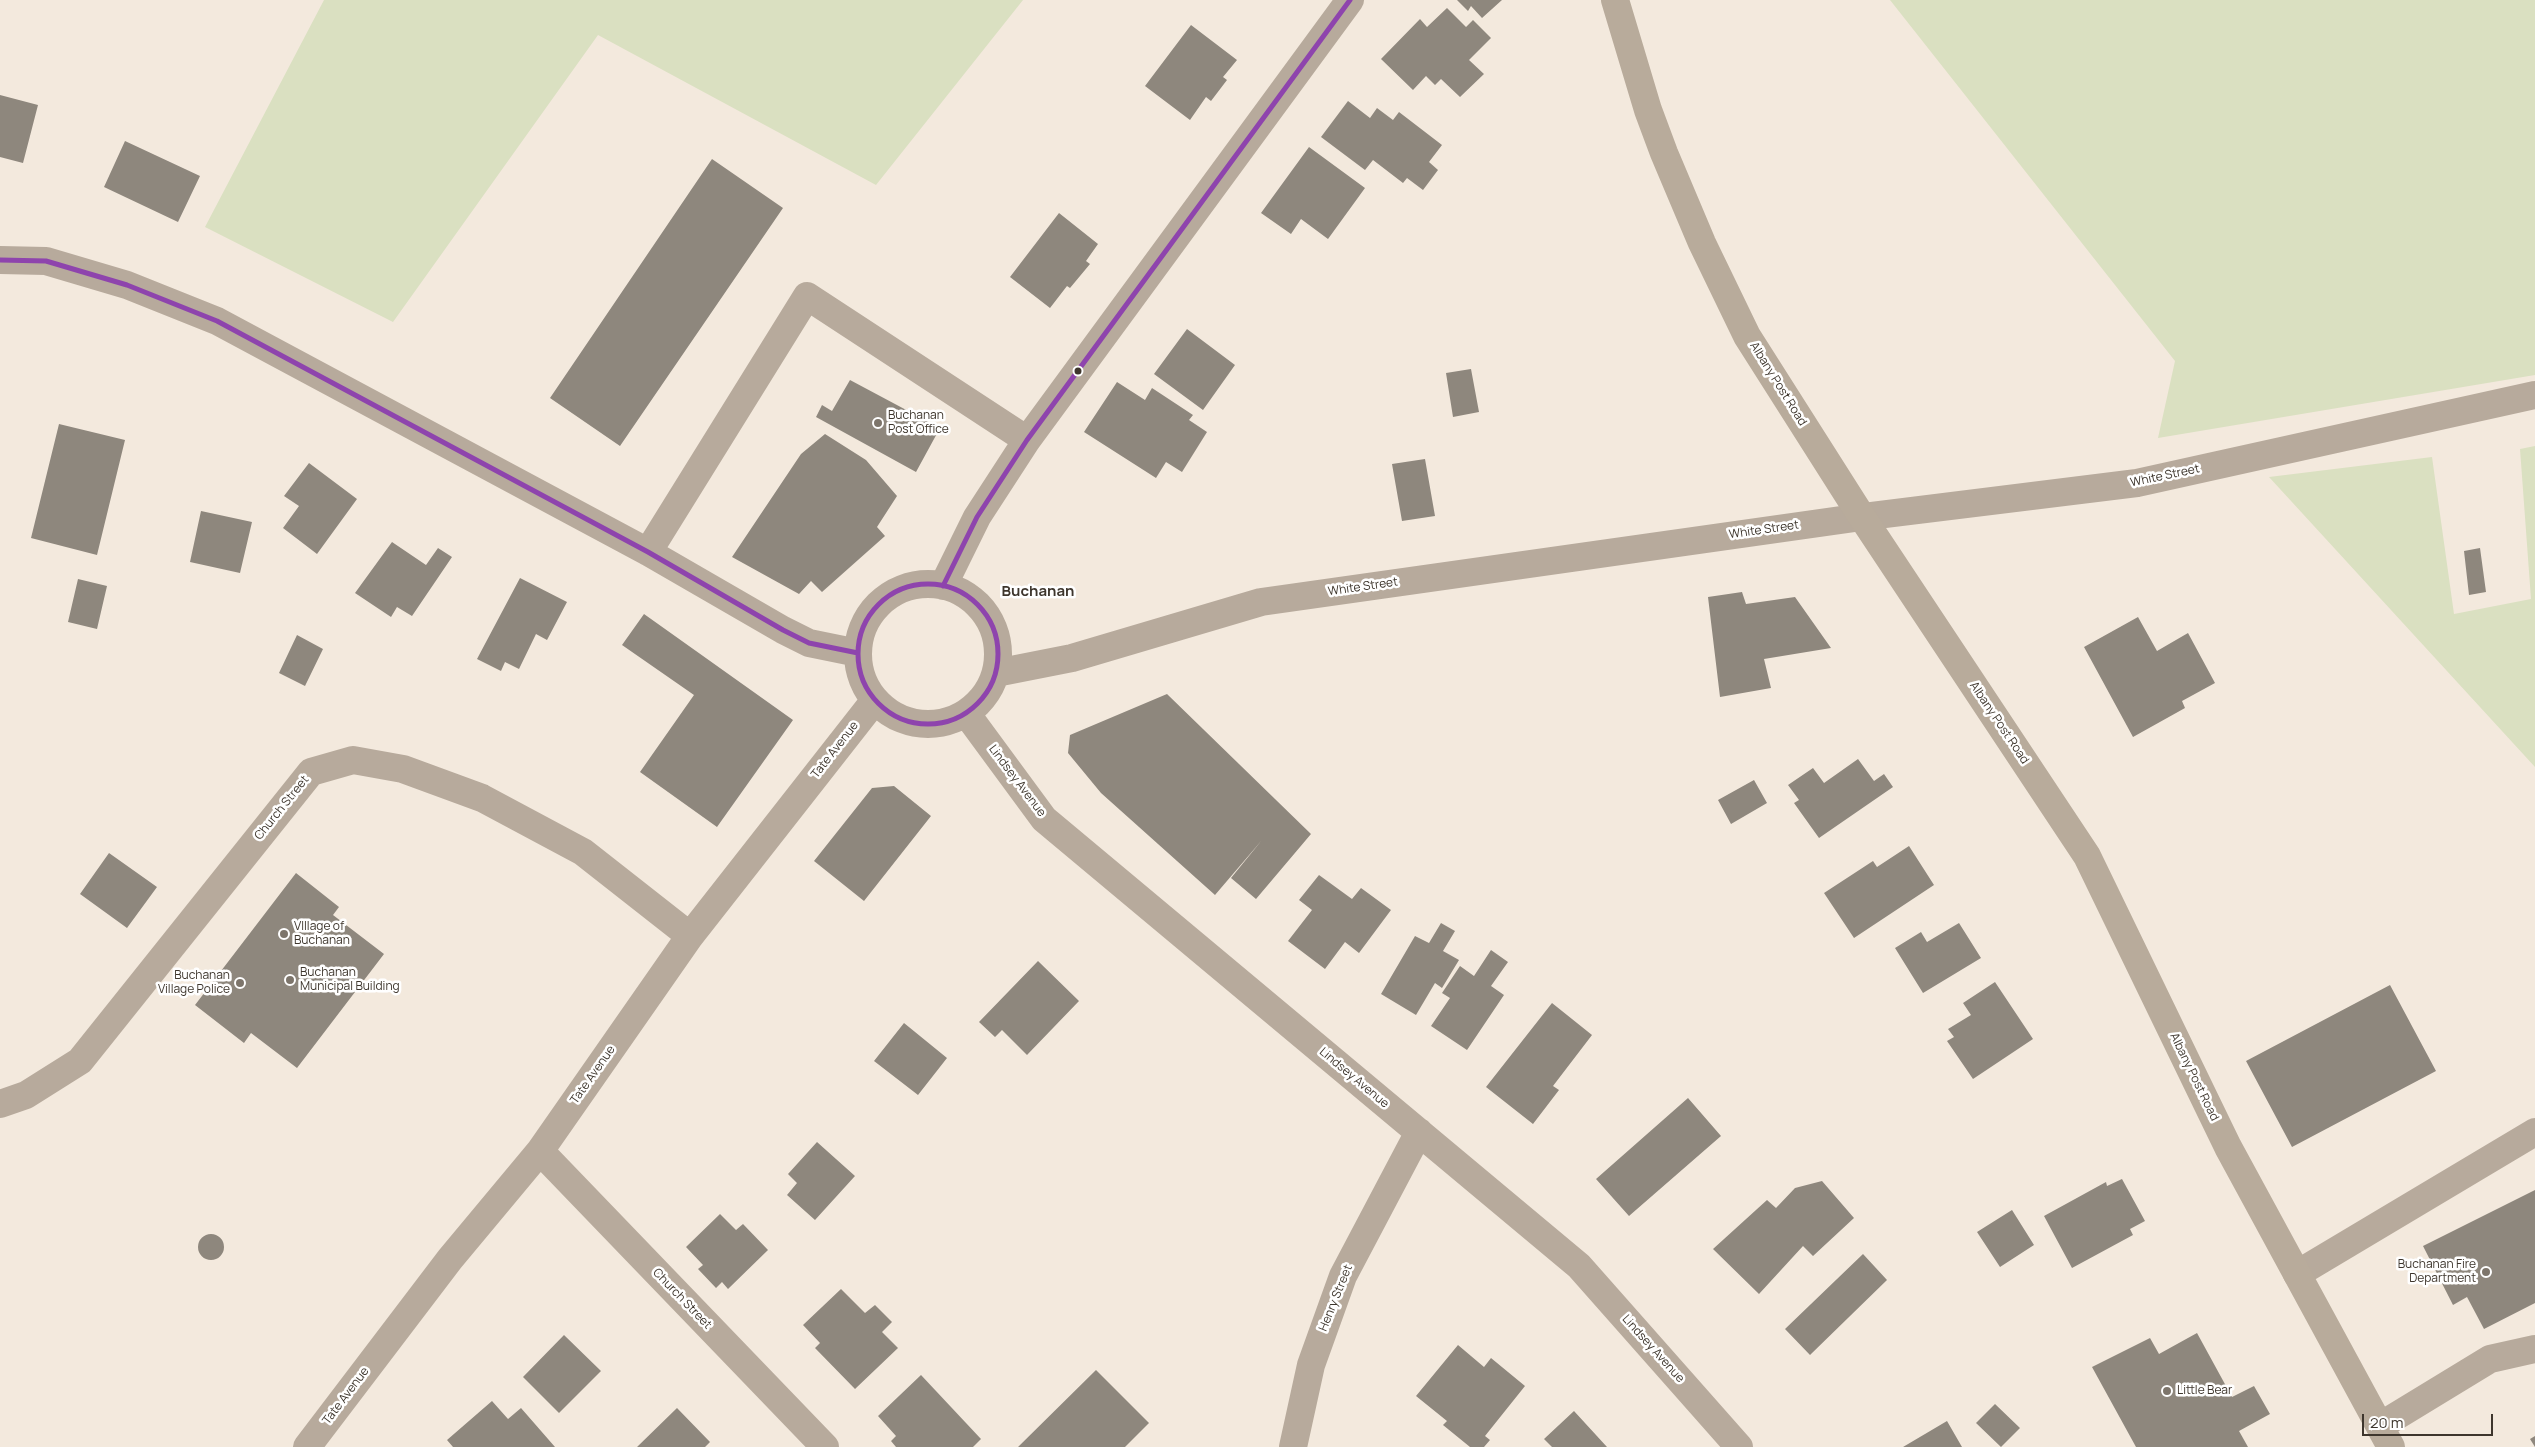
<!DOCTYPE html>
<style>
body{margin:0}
#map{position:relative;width:2535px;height:1447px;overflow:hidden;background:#f3e9dd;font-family:Manrope,sans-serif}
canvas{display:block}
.scale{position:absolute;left:2362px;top:1414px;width:131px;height:22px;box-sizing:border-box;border:2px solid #3e362d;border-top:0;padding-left:6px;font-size:15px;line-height:18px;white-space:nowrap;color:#3e362d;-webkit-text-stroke:4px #fff;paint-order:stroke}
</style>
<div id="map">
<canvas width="2535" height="1447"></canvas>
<div class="scale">20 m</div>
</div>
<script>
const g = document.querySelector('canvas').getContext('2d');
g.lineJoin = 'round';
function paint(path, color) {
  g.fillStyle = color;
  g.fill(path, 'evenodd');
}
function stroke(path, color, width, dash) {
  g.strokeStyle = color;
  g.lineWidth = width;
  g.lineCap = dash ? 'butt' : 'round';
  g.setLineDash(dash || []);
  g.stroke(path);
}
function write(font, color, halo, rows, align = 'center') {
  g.font = font + ' Manrope,sans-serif';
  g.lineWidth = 5;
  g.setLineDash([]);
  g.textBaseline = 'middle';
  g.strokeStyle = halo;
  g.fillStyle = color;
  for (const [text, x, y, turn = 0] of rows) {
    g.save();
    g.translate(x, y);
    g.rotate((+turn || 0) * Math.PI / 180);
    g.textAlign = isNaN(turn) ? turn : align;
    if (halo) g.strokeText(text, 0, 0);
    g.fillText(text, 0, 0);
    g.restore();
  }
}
paint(new Path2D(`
 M 324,0 L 1023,0 L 876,185 L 598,35 L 393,322 L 205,227 Z
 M 1890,0 L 2535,0 L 2535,375 L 2158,438 L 2175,361 Z
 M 2535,446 L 2535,767 L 2269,477 L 2432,457 L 2454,614 L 2531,599 L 2520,449 Z`), '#dae0c1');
paint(new Path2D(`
 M 1457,0 L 1502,0 L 1482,18 L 1471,6 L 1468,11 Z
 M 1447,8 L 1466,27 L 1473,20 L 1491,38 L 1469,60 L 1484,74 L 1460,97 L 1441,79 L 1435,85 L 1426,76 L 1413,90 L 1381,59 L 1420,19 L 1427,27 Z
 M 1191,25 L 1237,60 L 1223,77 L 1227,80 L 1211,101 L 1206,97 L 1190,120 L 1145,86 Z
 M 0,95 L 38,105 L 23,163 L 0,157 Z
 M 1348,101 L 1370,118 L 1377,108 L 1393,120 L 1399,112 L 1442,145 L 1429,162 L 1438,170 L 1423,190 L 1407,178 L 1403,183 L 1373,160 L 1365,170 L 1321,137 Z
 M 125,141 L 200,176 L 178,222 L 104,187 Z
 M 1309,147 L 1365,188 L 1328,239 L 1301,219 L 1291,234 L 1261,213 Z
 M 712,159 L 783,208 L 620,446 L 550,398 Z
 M 1059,213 L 1098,244 L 1086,261 L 1090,264 L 1070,288 L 1067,286 L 1050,308 L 1010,277 Z
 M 1187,329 L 1235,365 L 1203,410 L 1154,374 Z
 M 1471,369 L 1479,412 L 1453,417 L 1446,373 Z
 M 850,380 L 940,428 L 916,472 L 816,417 L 822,405 L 832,411 Z
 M 1117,382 L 1145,400 L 1152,388 L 1193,415 L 1189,420 L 1207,432 L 1182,472 L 1166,462 L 1156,478 L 1084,432 Z
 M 59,424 L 125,440 L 97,555 L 31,538 Z
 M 825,434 L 866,460 L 897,496 L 877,527 L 885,536 L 822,592 L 811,581 L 799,594 L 732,557 L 801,454 Z
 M 1425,459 L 1435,516 L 1402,521 L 1392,464 Z
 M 309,463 L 357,499 L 317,554 L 283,528 L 299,506 L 284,496 Z
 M 201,511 L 252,522 L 240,573 L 190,562 Z
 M 392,542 L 426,565 L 438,548 L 452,557 L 412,616 L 397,607 L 391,617 L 355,593 Z
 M 2480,548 L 2486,592 L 2469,595 L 2464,551 Z
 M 520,578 L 567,602 L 547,640 L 536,634 L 519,669 L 505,662 L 501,671 L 477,659 Z
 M 78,579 L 107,586 L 97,629 L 68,622 Z
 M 1742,592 L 1746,604 L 1795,597 L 1831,648 L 1764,659 L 1771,688 L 1720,697 L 1708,597 Z
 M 644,614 L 793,720 L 717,827 L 640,772 L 694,695 L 622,645 Z
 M 2138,617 L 2157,651 L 2188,633 L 2215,683 L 2182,701 L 2185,708 L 2133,737 L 2084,647 Z
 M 297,635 L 323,649 L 305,686 L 279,673 Z
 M 1167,694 L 1311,834 L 1256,899 L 1231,878 L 1262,840 L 1215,895 L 1101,793 L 1068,753 L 1070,735 Z
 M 1858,759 L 1874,781 L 1884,774 L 1893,787 L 1819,838 L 1794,803 L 1799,800 L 1788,785 L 1813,768 L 1824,783 Z
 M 1754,780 L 1767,803 L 1731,824 L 1718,800 Z
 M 894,786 L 931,816 L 864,901 L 814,861 L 872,788 Z
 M 1909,846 L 1934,885 L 1854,938 L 1824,893 L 1873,861 L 1877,867 Z
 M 109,853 L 157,887 L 127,928 L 80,894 Z
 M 296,873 L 339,907 L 333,915 L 384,954 L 297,1068 L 251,1033 L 244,1043 L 195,1005 Z
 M 1319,875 L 1352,899 L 1361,888 L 1391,910 L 1359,953 L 1345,942 L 1325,969 L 1288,941 L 1312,910 L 1299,900 Z
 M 1441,923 L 1455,931 L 1443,951 L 1459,960 L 1442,988 L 1435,983 L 1416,1015 L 1381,994 L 1415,936 L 1429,943 Z
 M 1959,923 L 1981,958 L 1923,993 L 1895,948 L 1921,932 L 1927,942 Z
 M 1491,950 L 1508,962 L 1491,986 L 1504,995 L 1467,1050 L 1431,1026 L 1450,998 L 1442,993 L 1460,966 L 1474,976 Z
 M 1038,961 L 1079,1001 L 1027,1055 L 1002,1030 L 995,1037 L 979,1022 Z
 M 1995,982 L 2033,1039 L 1973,1079 L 1947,1041 L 1954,1037 L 1948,1029 L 1971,1015 L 1963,1003 Z
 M 2390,985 L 2436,1071 L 2292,1147 L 2246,1061 Z
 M 1552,1003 L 1592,1035 L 1553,1086 L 1559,1090 L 1533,1124 L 1486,1087 Z
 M 904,1023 L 947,1058 L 918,1095 L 874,1061 Z
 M 1688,1098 L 1721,1136 L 1629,1216 L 1596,1179 Z
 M 817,1142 L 855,1176 L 815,1220 L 787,1195 L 797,1183 L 788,1174 Z
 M 2122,1179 L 2145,1221 L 2130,1229 L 2133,1235 L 2072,1268 L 2044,1216 L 2106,1182 L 2107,1186 Z
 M 1822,1181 L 1854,1218 L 1813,1256 L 1803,1246 L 1759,1294 L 1713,1249 L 1767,1200 L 1776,1208 L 1795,1188 Z
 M 2535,1190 L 2535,1303 L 2484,1329 L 2467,1297 L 2453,1305 L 2423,1246 Z
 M 2012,1210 L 2034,1245 L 2000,1267 L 1977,1232 Z
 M 720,1214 L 736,1230 L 743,1224 L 768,1250 L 728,1289 L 722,1282 L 716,1288 L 698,1269 L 703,1265 L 686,1247 Z
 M198 1247a13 13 0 1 1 26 0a13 13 0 1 1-26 0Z
 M 1863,1254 L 1887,1280 L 1810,1355 L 1785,1329 Z
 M 841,1289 L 865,1313 L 875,1305 L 892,1322 L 882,1332 L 898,1348 L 855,1389 L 815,1348 L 820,1343 L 803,1325 Z
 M 2197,1333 L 2232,1397 L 2254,1386 L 2270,1414 L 2239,1431 L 2248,1447 L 2136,1447 L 2092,1367 L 2150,1338 L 2159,1354 Z
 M 564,1335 L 601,1371 L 559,1413 L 523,1377 Z
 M 1458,1345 L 1484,1367 L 1491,1358 L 1525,1386 L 1485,1436 L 1490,1440 L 1484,1447 L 1470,1447 L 1443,1425 L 1447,1421 L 1416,1396 Z
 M 1096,1370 L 1149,1423 L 1125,1447 L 1018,1447 Z
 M 921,1375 L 981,1439 L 973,1447 L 896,1447 L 891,1441 L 896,1436 L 878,1416 Z
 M 492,1401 L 508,1419 L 521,1408 L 555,1447 L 453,1447 L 447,1440 Z
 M 1995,1404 L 2020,1428 L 2001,1447 L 1976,1423 Z
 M 677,1408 L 710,1442 L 705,1447 L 637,1447 Z
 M 1574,1411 L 1607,1447 L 1552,1447 L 1544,1439 Z
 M 1947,1421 L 1962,1447 L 1903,1447 Z
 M 2535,1436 L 2535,1447 L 2530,1439 Z`), '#8e877d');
stroke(new Path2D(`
 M 0,260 L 46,261 L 127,285 L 217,321 L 648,552 L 783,630 L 809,643 L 858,653
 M 648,552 L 807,296 L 1027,440
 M858 654a70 70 0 1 1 140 0a70 70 0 1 1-140 0Z
 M 943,586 L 977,517 L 1027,440 L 1350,0
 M 996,673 L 1072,658 L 1261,602 L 1862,517 L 2137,483 L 2535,395
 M 966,713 L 1044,819 L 1579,1266 L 1739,1447
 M 0,1104 L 26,1095 L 80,1061 L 311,772 L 353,760 L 403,769 L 482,798 L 583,852 L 690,936
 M 540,1151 L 825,1447
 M 2297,1274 L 2535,1132
 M 2380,1426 L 2490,1359 L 2535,1349
 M 307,1447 L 450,1259 L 540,1151 L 690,936 L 875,700
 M 1293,1447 L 1311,1365 L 1343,1276 L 1419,1132`), '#b7aa9c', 28);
stroke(new Path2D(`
 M 1615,0 L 1648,110 L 1664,153 L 1702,243 L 1747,336 L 1862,517 L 2087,856 L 2228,1147 L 2391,1447`), '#b8ab9b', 28);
stroke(new Path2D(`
 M 0,260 L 46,261 L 127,285 L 217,321 L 648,552 L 783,630 L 809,643 L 858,653
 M858 654a70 70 0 1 1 140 0a70 70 0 1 1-140 0Z
 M 943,586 L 977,517 L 1027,440 L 1350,0`), '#8e44ad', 5);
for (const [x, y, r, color] of [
 [1078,371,4.5,"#3e362d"],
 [878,423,5,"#7d756b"],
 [284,934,5,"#7d756b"],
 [290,980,5,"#7d756b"],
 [240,983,5,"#7d756b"],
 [2486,1272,5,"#7d756b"],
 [2167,1391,5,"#7d756b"]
]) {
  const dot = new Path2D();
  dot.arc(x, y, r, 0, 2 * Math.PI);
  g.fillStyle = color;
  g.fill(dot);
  stroke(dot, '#fff', 2);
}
write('12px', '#3e362d', '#fff', [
 ["Albany Post Road",1778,384,58],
 ["White Street",2165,476,-12],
 ["White Street",1764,530,-8],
 ["White Street",1363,587,-8],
 ["Albany Post Road",1999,723,56],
 ["Tate Avenue",835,750,-52],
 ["Lindsey Avenue",1017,781,53],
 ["Church Street",282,808,-51],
 ["Tate Avenue",593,1075,-55],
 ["Albany Post Road",2194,1077,64],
 ["Lindsey Avenue",1354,1078,40],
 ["Henry Street",1336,1298,-68],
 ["Church Street",682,1299,46],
 ["Lindsey Avenue",1653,1349,48],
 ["Tate Avenue",346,1396,-53]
]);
write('12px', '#3e362d', '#fff', [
 ["Buchanan",888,416],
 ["Post Office",888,430],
 ["VIllage of",294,927],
 ["Buchanan",294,941],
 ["Buchanan",300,973],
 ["Municipal Building",300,987],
 ["Buchanan",230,976,"right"],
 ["Village Police",230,990,"right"],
 ["Buchanan Fire",2476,1265,"right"],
 ["Department",2476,1279,"right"],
 ["Little Bear",2177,1391]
], 'left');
write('bold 15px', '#3e362d', '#fff', [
 ["Buchanan",1038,592]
]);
</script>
